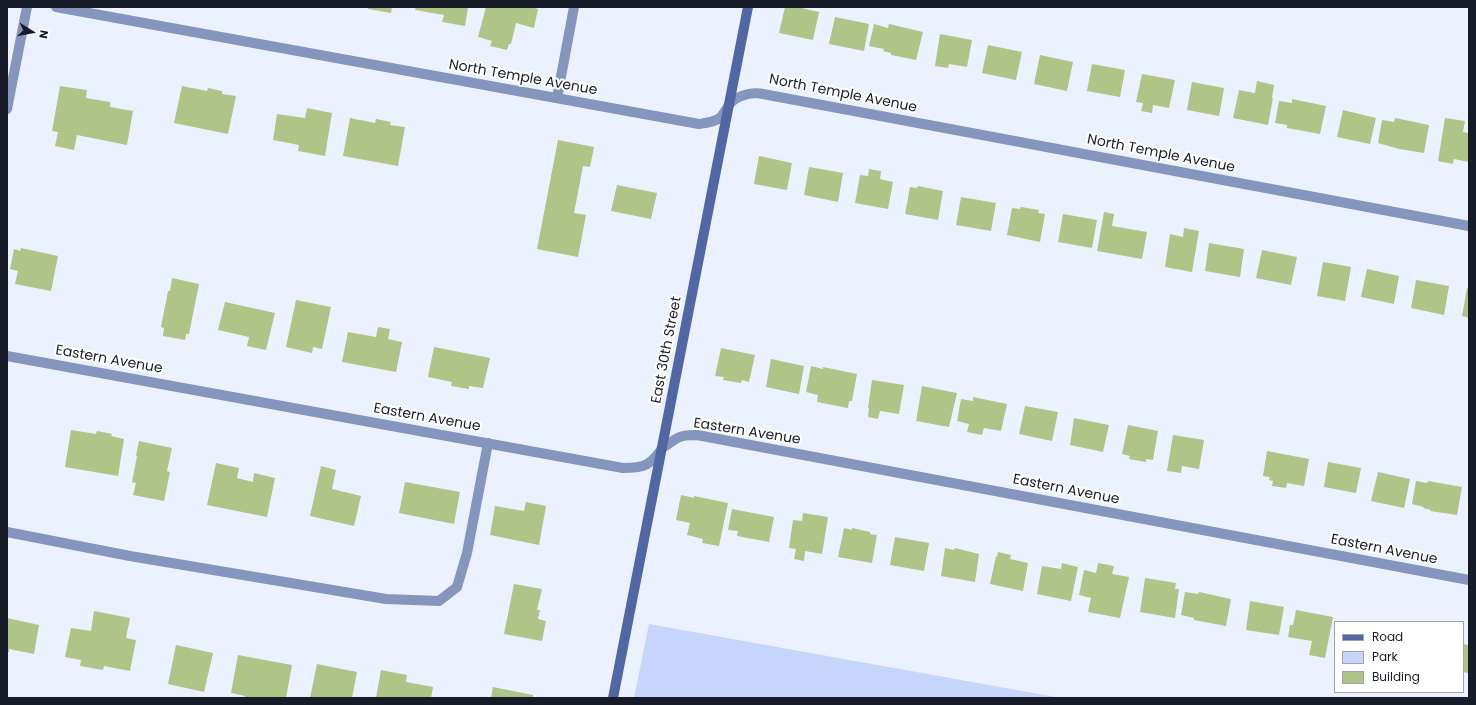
<!DOCTYPE html>
<style>
body{margin:0}
#map{position:relative;width:1476px;height:705px;overflow:hidden;background:#ecf1ff;font-family:Poppins,sans-serif}
canvas{display:block}
.frame{position:absolute;inset:0;border:8px solid #181c28;pointer-events:none}
.legend{position:absolute;left:1334px;top:621px;width:130px;height:72px;box-sizing:border-box;background:#fff;border:1px solid #a3a4a9;margin:0;padding:5px 7px;list-style:none;font-size:12px;color:#181c28}
.legend li{display:flex;align-items:center;gap:8px;height:20px}
.legend b{width:20px;border:1px solid #a3a4a9}
.north{position:absolute;left:12px;top:12px;width:40px;height:40px;-webkit-text-stroke:3px #fff;paint-order:stroke;rotate:101deg;font-size:11px;font-weight:700;line-height:16px;text-align:center;color:#181c28}
.north::after{content:'';display:block;margin:auto;width:14px;height:18px;background:#181c28;clip-path:polygon(50% 0,100% 100%,50% 72%,0 100%)}
</style>
<div id="map">
<canvas width="1476" height="705"></canvas>
<div class="frame"></div>
<ul class="legend">
<li><b style="height:5px;background:#5167a3"></b>Road</li>
<li><b style="height:11px;background:#c5d5fb"></b>Park</li>
<li><b style="height:11px;background:#afc487"></b>Building</li>
</ul>
<div class="north">N</div>
</div>
<script>
const g = document.querySelector('canvas').getContext('2d');
g.lineJoin = 'round';
function paint(path, color) {
  g.fillStyle = color;
  g.fill(path, 'evenodd');
}
function stroke(path, color, width, dash) {
  g.strokeStyle = color;
  g.lineWidth = width;
  g.lineCap = dash ? 'butt' : 'round';
  g.setLineDash(dash || []);
  g.stroke(path);
}
function write(font, color, halo, rows, align = 'center') {
  g.font = font + ' Poppins,sans-serif';
  g.lineWidth = 4;
  g.setLineDash([]);
  g.textBaseline = 'middle';
  g.strokeStyle = halo;
  g.fillStyle = color;
  for (const [text, x, y, turn = 0] of rows) {
    g.save();
    g.translate(x, y);
    g.rotate((+turn || 0) * Math.PI / 180);
    g.textAlign = isNaN(turn) ? turn : align;
    if (halo) g.strokeText(text, 0, 0);
    g.fillText(text, 0, 0);
    g.restore();
  }
}
paint(new Path2D(`
 M 649,624 L 1061,698 L 634,698 Z`), '#c5d5fb');
paint(new Path2D(`
 M 368,7 L 392,7 L 391,13 L 368,9 Z
 M 416,7 L 468,7 L 465,26 L 442,22 L 444,15 L 415,10 Z
 M 486,7 L 531,7 L 538,9 L 534,28 L 516,23 L 511,44 L 509,44 L 507,50 L 490,46 L 492,41 L 478,37 Z
 M 785,7 L 797,7 L 819,12 L 813,40 L 779,33 Z
 M 835,17 L 869,24 L 864,51 L 829,44 Z
 M 874,24 L 888,28 L 889,24 L 923,32 L 916,60 L 891,55 L 891,53 L 883,51 L 884,49 L 869,46 Z
 M 940,34 L 972,40 L 967,67 L 949,64 L 948,68 L 935,66 Z
 M 988,45 L 1022,52 L 1016,80 L 982,73 Z
 M 1040,55 L 1073,62 L 1067,91 L 1034,84 Z
 M 1092,64 L 1125,70 L 1120,97 L 1087,91 Z
 M 1142,74 L 1175,80 L 1169,108 L 1153,105 L 1152,113 L 1141,111 L 1143,103 L 1136,102 Z
 M 1257,81 L 1274,85 L 1272,98 L 1273,98 L 1268,125 L 1233,118 L 1239,90 L 1255,93 Z
 M 1192,82 L 1224,88 L 1219,116 L 1187,110 Z
 M 60,86 L 87,90 L 86,98 L 110,102 L 110,107 L 133,111 L 127,145 L 77,135 L 74,150 L 55,146 L 58,132 L 52,131 Z
 M 182,86 L 207,91 L 208,88 L 222,91 L 222,94 L 236,96 L 228,134 L 174,123 Z
 M 1292,99 L 1326,106 L 1320,134 L 1287,128 L 1287,125 L 1275,123 L 1279,101 L 1292,103 Z
 M 307,108 L 332,113 L 325,156 L 298,151 L 299,145 L 273,140 L 277,114 L 305,118 Z
 M 1343,110 L 1376,118 L 1370,144 L 1337,137 Z
 M 350,118 L 375,123 L 376,119 L 391,122 L 390,125 L 405,127 L 398,166 L 343,156 Z
 M 1395,118 L 1429,125 L 1424,153 L 1399,149 L 1378,143 L 1382,120 L 1394,122 Z
 M 1445,118 L 1465,121 L 1463,132 L 1469,133 L 1469,162 L 1454,159 L 1453,164 L 1438,161 Z
 M 558,140 L 594,147 L 590,167 L 583,166 L 574,213 L 586,215 L 578,257 L 537,249 Z
 M 759,156 L 792,163 L 787,190 L 754,184 Z
 M 809,167 L 843,173 L 838,202 L 804,195 Z
 M 869,169 L 881,171 L 880,179 L 893,182 L 888,209 L 855,203 L 860,175 L 868,176 Z
 M 617,185 L 657,193 L 651,219 L 611,211 Z
 M 918,186 L 943,191 L 938,220 L 905,214 L 910,187 L 917,188 Z
 M 961,197 L 996,203 L 991,231 L 956,225 Z
 M 1021,207 L 1039,210 L 1038,213 L 1045,214 L 1040,242 L 1007,235 L 1012,208 L 1020,209 Z
 M 1104,212 L 1114,214 L 1112,226 L 1147,232 L 1142,259 L 1097,251 Z
 M 1063,214 L 1097,220 L 1092,248 L 1058,242 Z
 M 1184,228 L 1199,231 L 1192,272 L 1165,267 L 1170,234 L 1183,237 Z
 M 1209,243 L 1244,249 L 1240,277 L 1205,271 Z
 M 21,248 L 58,256 L 51,291 L 15,284 L 18,271 L 10,269 L 14,249 L 20,251 Z
 M 1262,250 L 1297,257 L 1291,285 L 1256,278 Z
 M 1323,262 L 1351,267 L 1345,301 L 1317,296 Z
 M 1367,269 L 1399,276 L 1394,304 L 1361,297 Z
 M 172,278 L 199,284 L 189,334 L 186,334 L 185,340 L 163,336 L 164,328 L 161,327 L 168,291 L 170,291 Z
 M 1416,280 L 1449,286 L 1444,315 L 1411,308 Z
 M 1467,288 L 1469,289 L 1469,318 L 1462,316 Z
 M 296,300 L 331,307 L 322,349 L 313,347 L 312,353 L 286,347 Z
 M 225,302 L 275,313 L 266,350 L 247,346 L 249,337 L 218,330 Z
 M 378,327 L 390,329 L 388,339 L 402,342 L 396,372 L 342,362 L 348,332 L 376,337 Z
 M 434,347 L 490,358 L 483,388 L 469,386 L 469,389 L 451,386 L 452,382 L 428,377 Z
 M 721,348 L 755,355 L 749,382 L 742,380 L 741,383 L 723,380 L 724,377 L 715,376 Z
 M 771,359 L 804,366 L 799,394 L 766,387 Z
 M 811,366 L 823,369 L 823,367 L 857,374 L 852,401 L 849,401 L 848,408 L 817,402 L 818,395 L 806,392 Z
 M 872,380 L 904,385 L 899,414 L 880,411 L 878,419 L 868,417 L 869,408 L 868,408 Z
 M 922,386 L 957,393 L 949,427 L 916,421 Z
 M 973,397 L 1007,404 L 1001,431 L 984,428 L 982,435 L 967,432 L 969,424 L 957,421 L 961,399 L 973,401 Z
 M 1025,406 L 1058,412 L 1052,441 L 1019,434 Z
 M 1074,418 L 1109,425 L 1103,452 L 1070,445 Z
 M 1128,425 L 1158,431 L 1153,460 L 1146,459 L 1146,462 L 1129,459 L 1130,456 L 1122,454 Z
 M 71,430 L 96,434 L 97,431 L 112,434 L 111,436 L 124,439 L 118,476 L 65,467 Z
 M 1173,435 L 1204,440 L 1199,469 L 1182,466 L 1181,473 L 1167,471 Z
 M 139,441 L 172,448 L 167,471 L 170,472 L 164,501 L 133,495 L 136,483 L 132,482 L 137,456 L 136,456 Z
 M 1267,451 L 1309,459 L 1304,486 L 1287,483 L 1286,488 L 1272,486 L 1273,481 L 1269,480 L 1270,477 L 1263,476 Z
 M 1328,462 L 1361,468 L 1356,493 L 1324,487 Z
 M 216,463 L 239,468 L 237,478 L 253,482 L 254,473 L 275,478 L 267,517 L 207,505 Z
 M 321,466 L 336,470 L 332,489 L 361,496 L 354,526 L 310,516 Z
 M 1378,472 L 1410,479 L 1404,508 L 1371,501 Z
 M 1416,481 L 1427,483 L 1428,481 L 1462,487 L 1457,515 L 1430,511 L 1431,510 L 1423,508 L 1424,507 L 1412,504 Z
 M 405,482 L 460,492 L 454,524 L 399,513 Z
 M 681,495 L 694,498 L 694,496 L 728,503 L 719,546 L 702,543 L 703,539 L 687,535 L 690,523 L 676,520 Z
 M 526,502 L 546,506 L 539,545 L 490,535 L 495,506 L 524,511 Z
 M 732,509 L 774,517 L 769,542 L 737,536 L 738,531 L 728,530 Z
 M 803,513 L 828,517 L 822,554 L 805,551 L 804,561 L 794,559 L 796,549 L 789,548 L 793,520 L 802,521 Z
 M 844,528 L 852,530 L 852,528 L 870,532 L 870,534 L 877,535 L 872,563 L 838,557 Z
 M 895,537 L 929,543 L 924,571 L 890,565 Z
 M 945,548 L 954,550 L 955,548 L 979,554 L 975,582 L 941,576 Z
 M 998,552 L 1011,555 L 1010,559 L 1028,563 L 1023,591 L 990,584 L 996,556 L 997,557 Z
 M 1062,563 L 1078,567 L 1071,601 L 1037,594 L 1042,566 L 1061,569 Z
 M 1098,563 L 1114,566 L 1112,574 L 1129,577 L 1120,618 L 1088,612 L 1091,598 L 1079,595 L 1084,570 L 1096,573 Z
 M 1145,578 L 1176,583 L 1175,589 L 1179,589 L 1175,618 L 1140,612 Z
 M 514,584 L 542,589 L 537,610 L 540,610 L 538,619 L 546,621 L 542,641 L 504,634 Z
 M 1185,592 L 1198,594 L 1199,592 L 1231,599 L 1226,626 L 1194,620 L 1194,618 L 1181,615 Z
 M 1250,601 L 1284,607 L 1279,635 L 1246,630 Z
 M 1296,610 L 1333,617 L 1325,658 L 1309,655 L 1312,641 L 1288,637 L 1290,625 L 1293,625 Z
 M 94,611 L 130,618 L 126,638 L 136,640 L 130,671 L 104,666 L 103,670 L 80,666 L 81,660 L 65,657 L 71,628 L 91,631 Z
 M 7,618 L 39,625 L 34,654 L 9,649 L 9,652 L 7,652 Z
 M 1463,644 L 1469,645 L 1469,673 L 1463,672 Z
 M 176,645 L 213,653 L 204,692 L 168,684 Z
 M 238,655 L 292,665 L 286,698 L 244,698 L 245,696 L 231,693 Z
 M 317,664 L 357,672 L 352,698 L 310,698 Z
 M 381,670 L 407,675 L 406,682 L 433,687 L 431,698 L 376,698 Z
 M 493,687 L 533,695 L 533,698 L 491,698 Z`), '#afc487');
stroke(new Path2D(`
 M 557,98 L 574,7
 M 7,532 L 130,556 L 386,599 L 439,601 L 457,587 L 467,553 L 488,443`), '#8495be', 10);
stroke(new Path2D(`
 M 56,7 L 699,124 C 706,123 714,122 720,118 C 724,114 726,109 729,105 C 736,95 752,92 763,94 L 1469,226
 M 7,109 L 27,7
 M 7,356 L 623,468 C 645,468 651,465 663,447 C 668,445 670,443 674,440 C 681,435 689,435 697,435 L 1469,580`), '#8495be', 10);
stroke(new Path2D(`
 M 613,698 L 748,7`), '#5167a3', 10);
write('14px', '#181c28', '#fff', [
 ["North Temple Avenue",523,78,10],
 ["North Temple Avenue",843,94,11],
 ["North Temple Avenue",1161,154,11],
 ["East 30th Street",667,350,-79],
 ["Eastern Avenue",109,360,10],
 ["Eastern Avenue",427,418,10],
 ["Eastern Avenue",747,432,9],
 ["Eastern Avenue",1066,490,11],
 ["Eastern Avenue",1384,550,11]
]);
</script>
